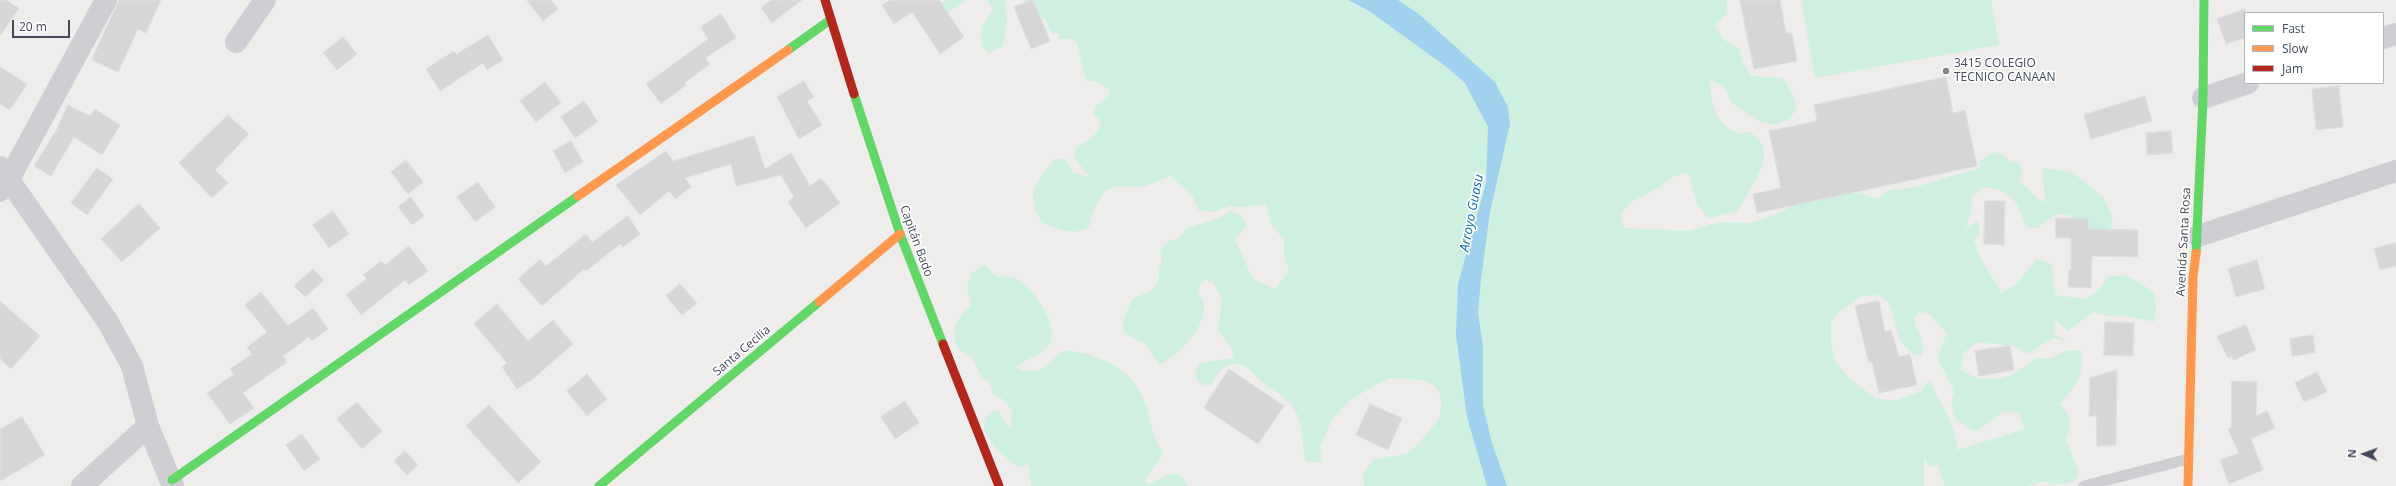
<!DOCTYPE html>
<meta charset="utf-8">
<style>
body{margin:0}
#map{position:relative;width:2396px;height:486px;overflow:hidden;background:#eeedec;font-family:"Open Sans",sans-serif}
canvas{display:block}
.legend{position:absolute;left:2244px;top:12px;width:140px;height:72px;box-sizing:border-box;background:#fff;border:1px solid #b4b7bd;margin:0;padding:5px 7px;list-style:none;font-size:12px;color:#434b5a}
.legend li{display:flex;align-items:center;gap:8px;height:20px}
.legend b{width:20px;border:1px solid #b4b7bd}
.north{position:absolute;left:2344px;top:434px;width:40px;height:40px;-webkit-text-stroke:3px #fff;paint-order:stroke;rotate:272deg;font-size:11px;font-weight:700;line-height:16px;text-align:center;color:#434b5a}
.north::after{content:'';display:block;margin:auto;width:14px;height:18px;background:#434b5a;clip-path:polygon(50% 0,100% 100%,50% 72%,0 100%)}
.scale{position:absolute;left:12px;top:20px;width:58px;height:18px;box-sizing:border-box;border:2px solid #434b5a;border-top:0;padding-left:5px;font-size:12px;line-height:14px;white-space:nowrap;color:#434b5a;-webkit-text-stroke:3px #fff;paint-order:stroke}
</style>
<div id="map">
<canvas width="2396" height="486"></canvas>
<ul class="legend">
<li><b style="height:5px;background:#63d668"></b>Fast</li>
<li><b style="height:5px;background:#ff974d"></b>Slow</li>
<li><b style="height:5px;background:#b3261e"></b>Jam</li>
</ul>
<div class="north">N</div>
<div class="scale">20 m</div>
</div>
<script>
const g = document.querySelector('canvas').getContext('2d');
g.lineJoin = 'round';
function paint(path, color) {
  g.fillStyle = color;
  g.fill(path, 'evenodd');
}
function stroke(path, color, width, dash) {
  g.strokeStyle = color;
  g.lineWidth = width;
  g.lineCap = dash ? 'butt' : 'round';
  g.setLineDash(dash || []);
  g.stroke(path);
}
function write(font, color, halo, rows, align = 'center') {
  g.font = font + ' "Open Sans",sans-serif';
  g.lineWidth = 3.5;
  g.setLineDash([]);
  g.textBaseline = 'middle';
  g.strokeStyle = halo;
  g.fillStyle = color;
  for (const [text, x, y, turn = 0] of rows) {
    g.save();
    g.translate(x, y);
    g.rotate((+turn || 0) * Math.PI / 180);
    g.textAlign = isNaN(turn) ? turn : align;
    if (halo) g.strokeText(text, 0, 0);
    g.fillText(text, 0, 0);
    g.restore();
  }
}
paint(new Path2D(`
 M 946,0 L 967,0 L 949,12 L 933,14 L 927,9 Z
 M 987,0 L 1005,0 L 1007,20 L 1003,46 L 989,53 L 983,48 C 980,28 981,26 993,10 Z
 M 1023,0 L 1727,0 L 1727,13 L 1715,26 L 1724,40 L 1739,48 L 1743,63 L 1751,76 L 1782,78 L 1791,91 L 1797,107 L 1790,119 L 1775,125 L 1758,121 L 1732,103 L 1724,87 L 1710,79 C 1710,99 1714,123 1735,132 C 1739,134 1747,132 1751,132 C 1754,136 1759,140 1762,144 C 1772,163 1745,194 1738,211 L 1708,218 L 1697,205 L 1688,173 L 1672,177 L 1660,187 L 1631,202 L 1621,213 L 1624,228 L 1689,231 L 1720,222 L 1751,223 L 1782,212 L 1795,202 L 1827,194 L 1858,193 L 1878,199 L 1889,190 L 1916,187 L 1979,168 L 1980,161 L 1994,152 L 2002,154 L 2011,162 L 2018,161 L 2023,172 L 2019,180 L 2039,200 L 2045,202 L 2042,168 L 2072,172 L 2103,197 L 2113,218 L 2110,233 L 2085,242 L 2083,222 L 2069,215 L 2056,214 L 2037,228 L 2029,228 C 2024,223 2024,221 2022,215 C 2014,195 2004,189 1984,187 L 1972,196 L 1971,213 L 1966,228 L 1976,222 L 1979,223 L 1979,232 L 1974,240 C 1978,261 1992,273 2001,293 L 2015,285 L 2037,259 L 2052,264 L 2055,295 L 2086,299 L 2099,289 L 2109,276 L 2125,275 L 2153,291 L 2156,306 L 2154,322 L 2123,315 L 2108,316 L 2093,312 L 2068,331 L 2056,320 L 2054,334 L 2068,341 L 2053,338 L 2027,354 L 2014,346 L 1976,342 L 1963,354 L 1961,370 C 1989,387 2012,380 2035,358 L 2051,358 L 2065,351 L 2081,350 C 2085,377 2076,384 2060,404 C 2073,420 2073,421 2066,440 L 2078,470 L 2077,478 C 2068,485 2055,486 2045,481 L 2028,486 L 1945,486 L 1938,464 L 1929,467 L 1924,457 L 1924,486 L 1364,486 L 1363,473 L 1374,459 L 1406,454 L 1418,444 L 1439,419 L 1442,402 L 1437,388 L 1424,380 L 1390,378 L 1375,385 L 1349,401 L 1332,419 L 1320,447 L 1322,462 L 1306,462 C 1301,446 1304,428 1297,414 C 1290,399 1276,392 1263,383 C 1258,380 1255,374 1250,370 C 1234,356 1219,367 1212,384 L 1204,386 L 1197,380 L 1195,371 L 1200,363 L 1233,358 L 1233,350 L 1218,330 L 1222,298 L 1213,282 L 1205,280 L 1199,285 L 1198,293 C 1219,316 1180,355 1159,365 L 1146,344 L 1131,337 L 1124,331 L 1123,322 L 1132,299 C 1154,289 1159,292 1159,266 L 1162,262 L 1160,250 L 1169,241 L 1179,238 L 1187,228 L 1217,219 L 1230,211 L 1241,215 L 1247,225 L 1235,240 L 1253,279 L 1275,289 L 1289,271 L 1284,253 L 1284,239 L 1272,226 L 1266,204 L 1245,207 L 1229,206 L 1215,212 L 1198,210 L 1192,195 L 1170,176 L 1146,186 L 1114,187 L 1105,191 L 1093,211 L 1089,227 C 1074,237 1057,228 1042,223 C 1024,192 1036,183 1055,159 L 1065,159 L 1073,173 L 1090,177 C 1086,171 1079,165 1076,159 C 1068,139 1100,146 1100,120 L 1094,115 L 1094,107 L 1107,97 L 1110,90 L 1095,81 L 1087,81 C 1080,68 1082,53 1075,40 L 1059,38 L 1059,33 L 1051,33 L 1046,20 L 1023,4 ZM 1878,295 C 1897,303 1892,324 1901,341 C 1903,346 1910,350 1914,355 L 1922,355 C 1927,337 1915,333 1914,317 L 1920,312 L 1929,314 L 1947,333 L 1938,356 L 1940,364 L 1952,386 L 1954,394 L 1951,402 L 1955,418 L 1969,429 L 1976,431 L 2003,412 L 2019,413 L 2025,429 L 1957,450 C 1957,436 1949,417 1942,405 C 1938,395 1931,390 1931,379 L 1920,392 L 1896,400 L 1877,399 L 1851,380 L 1835,361 L 1831,345 L 1831,322 L 1835,315 L 1862,296 Z
 M 1801,0 L 1991,0 L 1999,45 L 1815,78 Z
 M 985,265 L 997,277 C 1002,277 1008,276 1013,277 C 1030,283 1060,325 1050,343 C 1042,357 1027,357 1016,368 C 1045,378 1043,363 1065,350 C 1096,353 1132,368 1144,400 C 1152,421 1150,433 1163,452 L 1156,465 L 1146,477 L 1147,485 C 1162,480 1175,462 1188,486 L 1031,486 L 1028,461 L 1025,466 L 1017,467 L 995,447 L 984,431 L 985,418 L 994,411 L 999,411 L 1007,426 L 1011,427 L 1012,410 L 1001,398 L 993,394 L 989,381 L 982,378 L 972,357 L 958,349 C 951,327 955,321 971,305 L 967,289 L 971,273 Z`), '#cfefe0');
paint(new Path2D(`
 M 1348,0 L 1398,0 L 1420,15 L 1495,82 L 1508,107 L 1510,124 L 1490,212 L 1481,279 L 1478,313 L 1483,347 L 1483,406 L 1492,443 L 1507,486 L 1487,486 L 1467,417 L 1456,335 L 1458,284 L 1486,183 L 1488,127 L 1465,83 L 1448,68 L 1369,11 Z`), '#a0d2f0');
const building = new Path2D(`
 M 0,0 L 6,0 L 19,8 L 0,36 Z
 M 119,0 L 161,0 L 146,33 L 138,29 L 118,72 L 92,60 Z
 M 527,0 L 551,0 L 558,9 L 543,21 Z
 M 771,0 L 802,0 L 772,23 L 761,8 Z
 M 891,0 L 939,0 L 964,37 L 940,54 L 912,12 L 894,24 L 882,5 Z
 M 1033,0 L 1050,41 L 1031,49 L 1014,7 Z
 M 1740,0 L 1780,0 L 1786,33 L 1792,33 L 1797,61 L 1754,69 Z
 M 2245,9 L 2245,38 L 2226,44 L 2217,19 Z
 M 721,14 L 736,38 L 705,58 L 710,64 L 684,83 L 686,85 L 661,104 L 646,84 L 708,39 L 701,27 Z
 M 488,35 L 503,60 L 487,70 L 483,63 L 440,91 L 426,69 L 454,51 L 456,54 Z
 M 343,37 L 357,54 L 337,70 L 323,53 Z
 M 0,67 L 27,84 L 10,110 L 0,104 Z
 M 1946,77 L 1953,113 L 1965,110 L 1977,166 L 1757,213 L 1753,194 L 1781,188 L 1769,131 L 1817,121 L 1814,105 Z
 M 804,81 L 814,97 L 807,101 L 822,125 L 799,139 L 777,97 Z
 M 545,82 L 561,103 L 536,122 L 520,101 Z
 M 2339,86 L 2343,127 L 2316,130 L 2312,89 Z
 M 2145,96 L 2152,121 L 2091,139 L 2084,115 Z
 M 584,101 L 598,122 L 575,138 L 561,117 Z
 M 68,105 L 90,116 L 95,109 L 120,125 L 102,155 L 74,137 L 51,176 L 34,166 L 57,129 Z
 M 228,115 L 249,134 L 215,170 L 228,183 L 212,198 L 179,163 Z
 M 2171,131 L 2173,153 L 2147,155 L 2146,133 Z
 M 754,136 L 765,169 L 791,153 L 810,186 L 821,178 L 840,203 L 806,228 L 788,202 L 794,197 L 781,175 L 736,186 L 731,164 L 685,178 L 691,187 L 675,199 L 669,191 L 640,215 L 616,185 L 666,151 L 673,161 Z
 M 571,141 L 583,162 L 565,173 L 553,151 Z
 M 406,160 L 423,182 L 408,194 L 391,172 Z
 M 97,168 L 113,179 L 87,215 L 71,203 Z
 M 478,182 L 495,207 L 475,222 L 457,197 Z
 M 411,197 L 424,216 L 412,225 L 398,207 Z
 M 1985,201 L 2005,201 L 2004,245 L 1984,244 Z
 M 139,204 L 160,228 L 122,262 L 101,239 Z
 M 333,211 L 349,234 L 329,248 L 313,225 Z
 M 628,216 L 640,234 L 623,247 L 620,244 L 586,271 L 584,269 L 542,306 L 518,279 L 540,259 L 546,266 L 586,234 L 592,242 Z
 M 2056,218 L 2088,218 L 2088,229 L 2138,230 L 2138,257 L 2092,256 L 2091,288 L 2068,287 L 2069,270 L 2071,270 L 2071,238 L 2056,238 Z
 M 2396,243 L 2396,266 L 2380,270 L 2374,249 Z
 M 409,246 L 428,271 L 409,285 L 405,280 L 361,315 L 346,294 L 367,279 L 363,275 L 381,261 L 385,265 Z
 M 2257,260 L 2265,289 L 2236,297 L 2228,269 Z
 M 313,269 L 324,280 L 305,297 L 294,286 Z
 M 680,284 L 697,303 L 682,315 L 666,296 Z
 M 261,292 L 288,326 L 313,308 L 328,329 L 312,341 L 309,337 L 283,356 L 287,362 L 243,393 L 254,408 L 230,424 L 207,393 L 234,374 L 230,369 L 252,354 L 247,347 L 267,332 L 245,305 Z
 M 0,301 L 40,336 L 11,369 L 0,358 Z
 M 1879,301 L 1885,332 L 1891,330 L 1899,357 L 1910,354 L 1917,385 L 1879,393 L 1872,362 L 1869,363 L 1855,306 Z
 M 497,304 L 528,341 L 553,320 L 573,344 L 534,378 L 517,389 L 502,367 L 507,363 L 474,324 Z
 M 2105,322 L 2134,323 L 2133,356 L 2104,355 Z
 M 2246,325 L 2256,350 L 2233,360 L 2233,356 L 2228,358 L 2217,336 Z
 M 2313,335 L 2315,353 L 2292,356 L 2290,339 Z
 M 2010,346 L 2014,370 L 1979,376 L 1975,351 Z
 M 1229,369 L 1284,406 L 1258,444 L 1204,408 Z
 M 2117,370 L 2116,445 L 2097,446 L 2096,415 L 2089,417 L 2090,378 Z
 M 2317,372 L 2327,392 L 2304,402 L 2295,383 Z
 M 587,374 L 607,399 L 587,416 L 567,391 Z
 M 2232,381 L 2257,382 L 2256,416 L 2267,411 L 2275,428 L 2251,439 L 2263,470 L 2229,484 L 2220,460 L 2239,453 L 2228,429 L 2231,427 Z
 M 905,401 L 919,423 L 895,439 L 881,417 Z
 M 357,402 L 382,431 L 362,449 L 337,419 Z
 M 1370,404 L 1402,418 L 1388,450 L 1356,435 Z
 M 489,405 L 541,462 L 518,483 L 466,426 Z
 M 22,417 L 45,455 L 0,481 L 0,430 Z
 M 302,434 L 320,459 L 304,471 L 286,445 Z
 M 405,451 L 418,465 L 407,475 L 394,461 Z`);
paint(building, '#d6d6d8');
stroke(building, '#dfdedf', 1);
stroke(new Path2D(`
 M 2084,486 L 2188,459`), '#cdcfd2', 11);
stroke(new Path2D(`
 M 2383,38 L 2396,34
 M 236,42 L 265,0
 M 2203,98 L 2248,83
 M 0,167 L 108,322 L 132,366 L 148,426 L 173,486
 M 0,191 L 8,181 L 106,0
 M 2198,236 L 2396,171
 M 82,486 L 148,426`), '#cdcfd2', 22);
stroke(new Path2D(`
 M 788,50 L 830,20
 M 854,94 L 900,234 L 943,344
 M 2196,253 L 2203,98 L 2204,0
 M 172,480 L 578,196
 M 599,486 L 819,302`), '#63d668', 9);
stroke(new Path2D(`
 M 578,196 L 788,50
 M 819,302 L 900,234
 M 2188,486 L 2193,277 L 2196,253`), '#ff974d', 9);
stroke(new Path2D(`
 M 825,0 L 854,94
 M 943,344 L 999,486`), '#b3261e', 9);
for (const [x, y, r, color] of [
 [1946,71,4,"#7f848d"]
]) {
  const dot = new Path2D();
  dot.arc(x, y, r, 0, 2 * Math.PI);
  g.fillStyle = color;
  g.fill(dot);
  stroke(dot, '#fff', 1.5);
}
write('12px', '#434b5a', '#fff', [
 ["3415 COLEGIO",1954,64],
 ["TECNICO CANAAN",1954,78]
], 'left');
write('12px', '#434b5a', '#fff', [
 ["Capitán Bado",916,241,70],
 ["Avenida Santa Rosa",2184,242,-87],
 ["Santa Cecilia",742,351,-40]
]);
write('italic 13px', '#026cae', '#fff', [
 ["Arroyo Guasu",1472,213,-79]
]);
</script>
